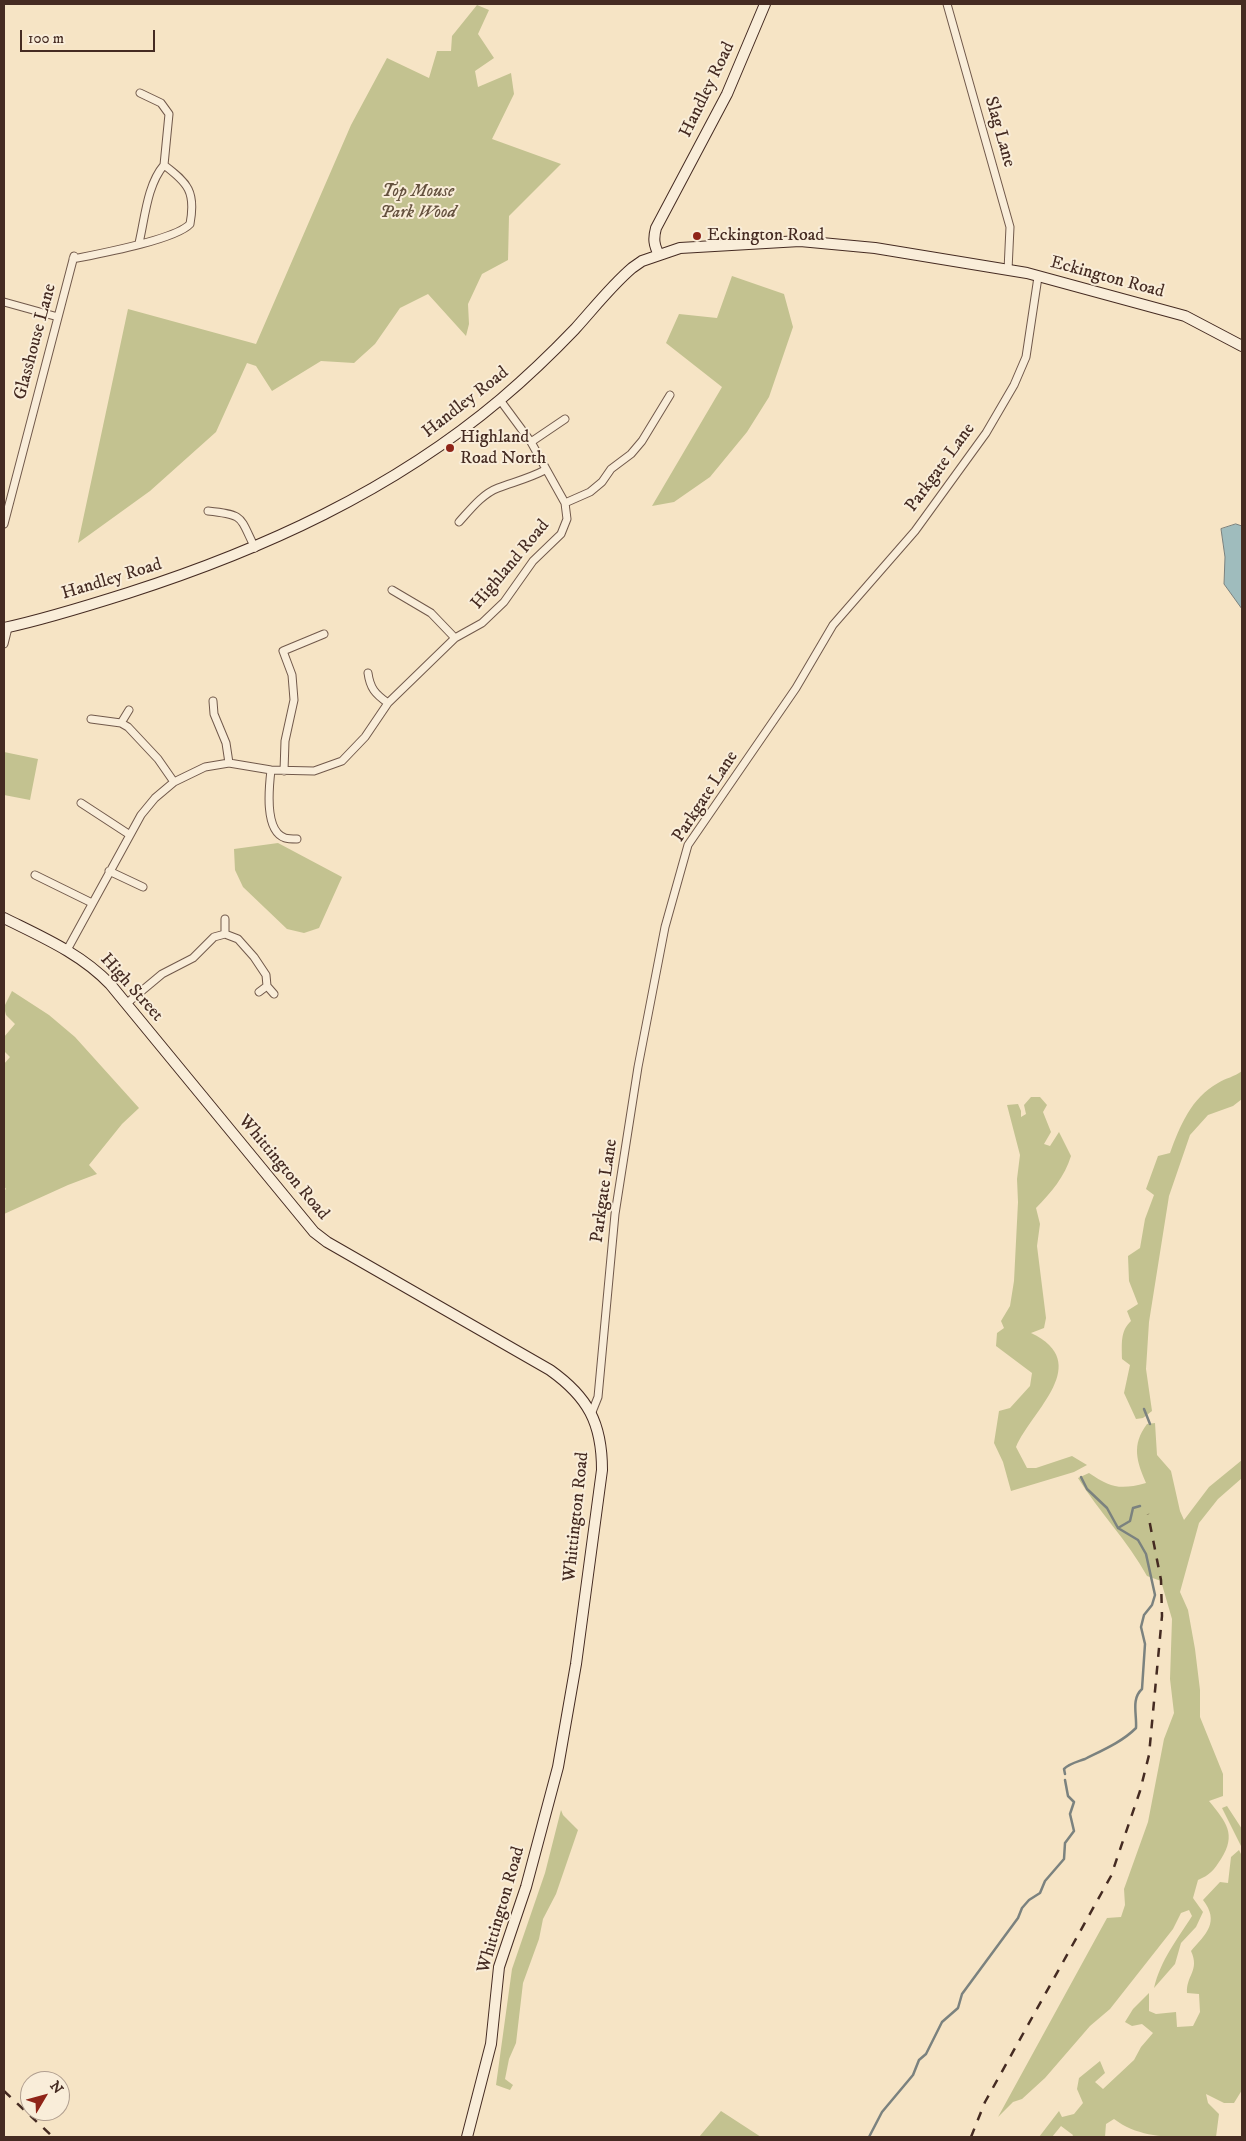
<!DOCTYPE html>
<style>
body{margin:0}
#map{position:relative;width:1246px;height:2141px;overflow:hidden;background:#f6e4c5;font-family:"IM FELL DW Pica",serif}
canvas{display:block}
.frame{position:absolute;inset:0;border:5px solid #452b22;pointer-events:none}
.north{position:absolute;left:20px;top:2071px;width:50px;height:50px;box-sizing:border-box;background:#f9edd9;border:1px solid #b19f90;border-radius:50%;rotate:53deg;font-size:14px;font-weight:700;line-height:20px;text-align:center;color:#452b22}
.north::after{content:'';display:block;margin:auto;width:18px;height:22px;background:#8f2418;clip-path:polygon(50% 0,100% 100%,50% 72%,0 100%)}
.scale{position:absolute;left:20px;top:30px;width:135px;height:22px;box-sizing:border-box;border:2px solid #452b22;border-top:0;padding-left:6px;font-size:15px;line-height:18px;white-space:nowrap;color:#452b22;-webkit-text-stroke:4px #f9edd9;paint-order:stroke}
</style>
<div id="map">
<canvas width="1246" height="2141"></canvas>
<div class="frame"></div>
<div class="north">N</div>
<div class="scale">100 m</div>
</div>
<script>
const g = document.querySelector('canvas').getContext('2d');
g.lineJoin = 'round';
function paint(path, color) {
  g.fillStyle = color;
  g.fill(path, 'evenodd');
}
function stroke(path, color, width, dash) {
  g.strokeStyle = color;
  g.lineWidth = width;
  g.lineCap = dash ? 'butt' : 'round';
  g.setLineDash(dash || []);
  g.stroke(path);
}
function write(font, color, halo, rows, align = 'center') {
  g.font = font + ' "IM FELL DW Pica",serif';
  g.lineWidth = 4;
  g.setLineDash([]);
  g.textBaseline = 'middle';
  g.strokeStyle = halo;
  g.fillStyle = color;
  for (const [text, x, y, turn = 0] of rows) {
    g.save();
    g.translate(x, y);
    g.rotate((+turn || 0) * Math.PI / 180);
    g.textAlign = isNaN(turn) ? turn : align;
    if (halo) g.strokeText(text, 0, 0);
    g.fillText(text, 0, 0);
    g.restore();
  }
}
paint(new Path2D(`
 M 477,5 L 489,10 L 478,34 L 494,58 L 475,71 L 478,87 L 511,73 L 514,94 L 492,139 L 561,164 L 509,216 L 508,260 L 482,274 L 468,304 L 469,324 L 466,336 L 428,294 L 400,308 L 375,344 L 354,363 L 321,361 L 272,391 L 256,366 L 247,363 L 216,432 L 150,491 L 78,543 L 128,309 L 256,344 L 351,125 L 387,58 L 429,78 L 437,51 L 451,51 L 452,36 Z
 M 732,276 L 784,294 L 793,327 L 769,397 L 747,432 L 710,477 L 674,502 L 652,506 L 722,387 L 666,343 L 679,314 L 717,318 Z
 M 4,752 L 38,759 L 30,800 L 4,795 Z
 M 278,843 L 342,877 L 319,928 L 304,933 L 287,929 L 243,887 L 235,870 L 234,849 Z
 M 12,991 L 49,1015 L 75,1037 L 139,1108 L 122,1124 L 89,1165 L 97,1174 L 68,1185 L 4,1214 L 4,1191 L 6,1189 L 4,1186 L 4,1064 L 10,1057 L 4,1051 L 4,1037 L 15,1024 L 6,1015 L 4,1007 Z
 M 1242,1071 L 1242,1099 L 1233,1106 L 1208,1115 L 1190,1135 L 1169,1196 L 1149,1322 L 1146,1369 L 1152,1411 L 1143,1418 L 1136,1419 L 1124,1393 L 1130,1365 L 1122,1359 C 1122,1344 1120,1331 1131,1321 L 1127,1311 L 1138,1304 L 1129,1281 L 1128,1256 L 1140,1248 L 1145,1219 L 1154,1195 L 1146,1189 L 1158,1156 L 1170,1153 C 1180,1126 1191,1098 1218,1083 C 1226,1078 1234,1077 1242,1071 Z
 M 1031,1097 L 1040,1097 L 1047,1105 L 1043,1112 L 1051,1132 L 1044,1144 L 1050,1146 L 1059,1132 L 1071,1156 C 1065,1176 1051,1193 1036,1208 L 1040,1224 L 1037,1246 L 1046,1318 L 1044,1328 L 1031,1333 C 1094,1363 1032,1410 1016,1447 L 1027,1468 L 1036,1468 L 1072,1456 L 1087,1465 L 1074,1472 L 1011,1491 L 1003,1462 L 994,1443 L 999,1411 L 1010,1408 L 1030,1386 L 1032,1373 L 996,1346 L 997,1333 L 1004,1328 L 1001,1321 L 1010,1306 L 1014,1281 L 1018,1202 L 1017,1179 L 1020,1155 L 1007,1105 L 1018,1104 L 1021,1111 L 1021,1117 L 1026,1114 L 1024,1105 Z
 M 1155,1423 L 1157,1455 L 1171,1471 L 1180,1511 L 1184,1520 L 1209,1487 L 1242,1460 L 1242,1478 L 1218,1499 L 1199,1523 L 1180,1592 L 1188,1610 L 1195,1649 L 1200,1690 L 1200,1717 L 1223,1774 L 1223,1796 L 1209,1801 C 1226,1822 1237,1834 1221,1859 C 1214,1870 1210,1875 1198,1880 L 1193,1898 L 1203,1912 L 1196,1927 L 1181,1943 L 1175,1964 L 1154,1988 C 1161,1959 1177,1940 1192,1916 L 1189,1910 L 1181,1913 L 1173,1929 L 1110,2009 L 1090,2026 L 1045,2078 L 1022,2099 L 1013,2102 L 998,2117 L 1107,1918 L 1121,1917 L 1125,1905 L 1124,1889 L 1148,1822 L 1164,1739 L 1174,1713 L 1170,1679 L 1172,1619 L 1161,1581 L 1147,1576 C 1128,1541 1099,1512 1078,1478 L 1089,1473 C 1111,1488 1120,1490 1146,1483 C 1137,1462 1131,1445 1147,1424 Z
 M 1227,1806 L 1242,1829 L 1242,1848 L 1222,1808 Z
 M 561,1810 L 563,1815 L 578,1830 L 556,1894 L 543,1919 L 539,1939 L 523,1983 L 516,2043 L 509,2059 L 505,2079 L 513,2085 L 510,2090 L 496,2085 L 512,1969 L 545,1873 Z
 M 1239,1850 L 1242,1856 L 1242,2090 L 1234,2103 L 1224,2103 L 1206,2094 L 1208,2103 L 1219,2114 L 1216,2137 C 1180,2137 1143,2141 1114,2119 L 1106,2124 L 1105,2137 L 1072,2137 L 1073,2135 L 1061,2126 L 1052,2137 L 1039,2137 L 1059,2111 L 1062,2117 L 1074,2114 L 1083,2103 L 1077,2089 L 1079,2078 L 1100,2061 L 1105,2073 L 1095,2082 L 1103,2089 L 1134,2060 L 1141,2047 L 1153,2033 L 1142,2024 L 1132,2026 L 1125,2022 L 1133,2009 L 1149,1993 L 1149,2011 L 1156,2014 L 1176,2012 L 1177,2027 L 1193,2026 L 1200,2012 L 1199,1994 L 1187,1993 C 1186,1975 1200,1971 1191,1951 C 1206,1934 1220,1922 1203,1900 L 1220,1882 L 1228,1883 L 1231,1857 Z
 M 721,2111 L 761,2137 L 699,2137 Z`), '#c3c290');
const water = new Path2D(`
 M 1236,524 L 1242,526 L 1242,609 L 1224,584 L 1225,557 L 1221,529 Z`);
paint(water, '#9fbcbd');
stroke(water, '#7b827f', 1);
stroke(new Path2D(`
 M 1144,1409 L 1150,1424
 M 1118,1528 L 1130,1521 L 1133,1508 L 1140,1506
 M 1065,1774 L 1064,1769 C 1070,1763 1077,1762 1085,1759 C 1103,1750 1122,1742 1136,1728 C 1137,1714 1131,1699 1142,1689 L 1145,1644 L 1141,1627 L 1144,1615 L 1152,1605 L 1155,1595 L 1146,1554 L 1138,1540 L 1118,1528 L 1107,1508 L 1087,1489 L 1081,1477
 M 869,2137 L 882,2112 L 913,2075 L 919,2060 L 926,2054 L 942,2022 L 958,2008 L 962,1994 L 1018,1918 L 1022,1908 L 1029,1900 L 1040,1893 L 1045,1881 L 1064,1859 L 1065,1843 L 1074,1831 L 1070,1814 L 1074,1802 L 1068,1796 L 1065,1780`), '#7b827f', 2.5);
const street = new Path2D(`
 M 947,4 L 1010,227 L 1008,270
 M 139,243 C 145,218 147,185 164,165
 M 73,259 C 98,254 175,240 190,224 C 196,192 188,183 164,165 L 169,114 L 161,103 L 140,93
 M 4,302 L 58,317
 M 531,442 L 565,419
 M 565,503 L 590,492 L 602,482 L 611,469 L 631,454 L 642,441 L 670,395
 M 208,511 C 245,515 239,516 255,548
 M 459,522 C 470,510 482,494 498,488 C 514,482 530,478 545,470
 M 4,524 L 74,256
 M 392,590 L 431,613 L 455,638
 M 4,644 L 8,628
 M 368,673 C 370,688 375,694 388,703
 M 213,701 L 214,714 L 226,743 L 229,763
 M 91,719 L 121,723 L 128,727 L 158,759 L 174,782
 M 121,723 L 129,710
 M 271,770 C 269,787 264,831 285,838 C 288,839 293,839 297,839
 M 284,771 L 285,741 L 294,700 L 292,675 L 283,651 L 324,634
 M 81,803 L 130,835
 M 109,871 L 143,887
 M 35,875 L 92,903
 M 225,919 L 225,934
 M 67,950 L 141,815 L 155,798 L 174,782 L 205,767 L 229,763 L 271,770 L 314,771 L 342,761 L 365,737 L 388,703 L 455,638 L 482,623 L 504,602 L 533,561 L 561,534 L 567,519 L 565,503 L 531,442 L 500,400
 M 259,992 L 267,986 L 274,994
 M 126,1004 L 162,974 L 193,958 L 214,937 L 225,934 L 238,939 L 254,957 L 266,975 L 267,986
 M 592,1412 L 598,1397 L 615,1214 L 638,1067 L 665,927 L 688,845 L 796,688 L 833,625 L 915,531 L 986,433 L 1014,385 L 1026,357 L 1038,277`);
const secondary = new Path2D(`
 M 659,255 C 654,245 653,239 656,228 L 727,94 L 765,4
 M 4,628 C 46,619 87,606 128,593 C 262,550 392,491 501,399 C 527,377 552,353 575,329 C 594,308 611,286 632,268 L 642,261 L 680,248 L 800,241 L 875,248 L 1027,273 L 1185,316 L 1242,346
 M 4,918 C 42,937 80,953 110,984 L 314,1232 L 327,1242 L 550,1370 C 588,1397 602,1423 602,1470 L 576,1664 L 558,1767 L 526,1887 L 499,1967 L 491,2044 L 467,2137`);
stroke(street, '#71594b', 9);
stroke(secondary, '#452b22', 12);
stroke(street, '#f9edd9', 7);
stroke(secondary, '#f9edd9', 10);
stroke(new Path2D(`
 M 4,2091 L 53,2137
 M 971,2137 L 985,2102 L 1111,1876 L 1140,1791 L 1149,1755 L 1162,1616 L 1161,1580 L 1148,1514`), '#452b22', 2.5, [9, 9]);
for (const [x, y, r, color] of [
 [697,236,5,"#8f2418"],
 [450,448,5,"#8f2418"]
]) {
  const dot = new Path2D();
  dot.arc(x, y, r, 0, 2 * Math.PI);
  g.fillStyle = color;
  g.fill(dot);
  stroke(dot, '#f9edd9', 2);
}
write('18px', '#452b22', '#f9edd9', [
 ["Handley Road",708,90,-64],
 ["Slag Lane",999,132,74],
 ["Eckington Road",1107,278,15],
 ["Glasshouse Lane",36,342,-75],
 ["Handley Road",466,403,-38],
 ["Parkgate Lane",941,468,-54],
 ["Highland Road",511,565,-50],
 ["Handley Road",112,580,-17],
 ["Parkgate Lane",706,797,-57],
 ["High Street",131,988,48],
 ["Whittington Road",283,1168,50],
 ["Parkgate Lane",605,1191,-82],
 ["Whittington Road",577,1517,-84],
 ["Whittington Road",502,1910,-74]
]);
write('italic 18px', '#64513e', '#f9edd9', [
 ["Top Mouse",418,192],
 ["Park Wood",418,213]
]);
write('18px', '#452b22', '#f9edd9', [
 ["Eckington Road",707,236],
 ["Highland",460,438],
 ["Road North",460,459]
], 'left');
</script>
